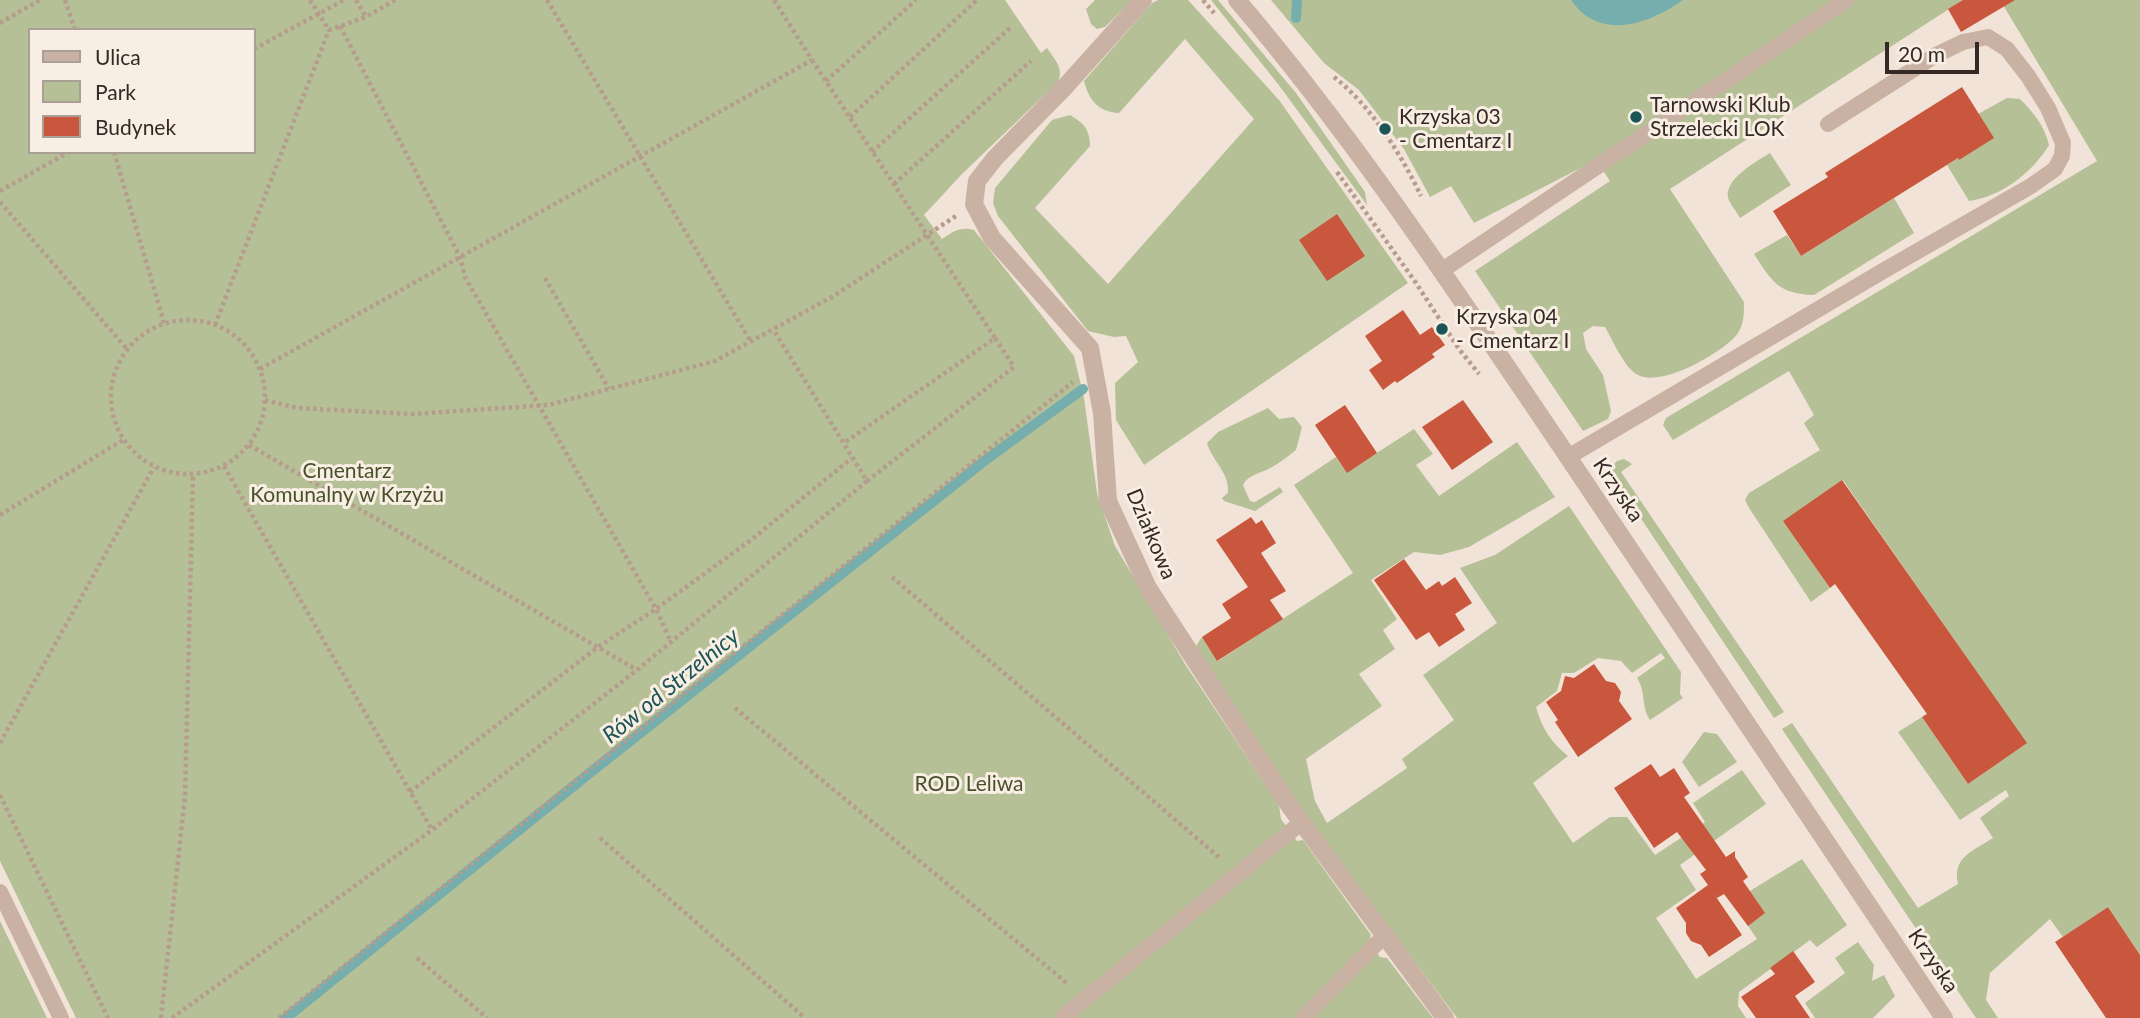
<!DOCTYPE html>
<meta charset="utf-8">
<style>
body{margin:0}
#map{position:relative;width:2140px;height:1018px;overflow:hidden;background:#f1e3d7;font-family:Lato,sans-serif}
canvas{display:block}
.legend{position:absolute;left:28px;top:28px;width:228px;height:126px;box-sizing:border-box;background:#f9eee3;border:2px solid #aa9f97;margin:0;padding:9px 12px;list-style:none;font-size:21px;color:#342925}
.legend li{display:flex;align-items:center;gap:14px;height:35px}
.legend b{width:35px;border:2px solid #aa9f97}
.scale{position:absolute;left:1885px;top:42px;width:94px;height:32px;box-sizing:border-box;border:4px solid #342925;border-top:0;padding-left:9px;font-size:21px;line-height:24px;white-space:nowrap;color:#342925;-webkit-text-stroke:5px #f9eee3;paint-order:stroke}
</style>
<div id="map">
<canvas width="2140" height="1018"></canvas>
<ul class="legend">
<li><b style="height:9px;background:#c9b2a3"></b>Ulica</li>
<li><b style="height:19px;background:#b5c097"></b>Park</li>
<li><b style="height:19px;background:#c8573e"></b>Budynek</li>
</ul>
<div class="scale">20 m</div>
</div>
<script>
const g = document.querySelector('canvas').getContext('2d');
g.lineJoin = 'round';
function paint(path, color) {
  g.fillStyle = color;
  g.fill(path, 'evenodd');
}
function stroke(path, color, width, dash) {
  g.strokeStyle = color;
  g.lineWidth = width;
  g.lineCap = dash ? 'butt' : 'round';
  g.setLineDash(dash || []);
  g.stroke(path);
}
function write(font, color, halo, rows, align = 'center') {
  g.font = font + ' Lato,sans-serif';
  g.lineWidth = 6;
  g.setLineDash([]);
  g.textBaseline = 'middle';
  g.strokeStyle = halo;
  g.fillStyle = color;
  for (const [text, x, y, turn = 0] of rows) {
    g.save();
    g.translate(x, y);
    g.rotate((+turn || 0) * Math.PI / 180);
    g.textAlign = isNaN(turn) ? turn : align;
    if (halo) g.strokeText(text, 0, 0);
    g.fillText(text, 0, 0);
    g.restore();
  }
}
paint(new Path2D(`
 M 0,0 L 1005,0 L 1041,53 L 1047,48 C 1055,60 1064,68 1058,82 L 962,174 L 924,215 L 942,239 C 952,232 961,226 974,230 L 1074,356 L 1084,398 L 1097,493 L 1115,546 L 1185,664 L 1279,805 L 1281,819 L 1297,841 L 1303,840 L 1371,935 L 1369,942 L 1380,957 L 1387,958 L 1433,1018 L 76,1018 L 0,861 ZM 30,30 L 254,30 L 254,152 L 30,152 Z
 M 1095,0 L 1132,0 L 1105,27 L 1097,29 L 1091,24 L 1086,9 Z
 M 1158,0 L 1188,0 L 1279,100 L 1408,283 L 1144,465 L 1116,420 L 1115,383 L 1138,362 L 1126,336 L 1114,337 L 1088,331 L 998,216 L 993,203 L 995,188 L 1052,120 L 1070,115 C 1084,123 1090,130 1090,146 L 1035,208 L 1108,284 L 1254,119 L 1185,39 L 1119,113 C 1098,112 1089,100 1084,81 L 1152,3 Z
 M 1211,0 L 1218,0 L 1296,93 L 1365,192 L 1367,205 L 1278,84 Z
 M 1271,0 L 1963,0 L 1670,189 L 1744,302 C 1744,315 1744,328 1734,338 C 1717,355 1662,387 1638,375 C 1625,369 1612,339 1605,327 L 1593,326 L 1583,333 L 1586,349 L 1603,375 L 1611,411 L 1608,419 L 1583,431 L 1475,271 L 1610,181 L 1596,160 L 1474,223 L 1451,186 L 1430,197 L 1404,149 L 1359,90 L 1324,63 Z
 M 2000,0 L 2140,0 L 2140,955 L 2108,907 L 2063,937 L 2050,919 L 1990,973 L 1986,1000 L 1998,1018 L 1976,1018 L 1782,729 L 1792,723 L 1918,908 L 1958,884 C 1952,857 1973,851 1993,838 L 1980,818 L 2009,796 L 2006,790 L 1960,820 L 1898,732 L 1922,717 L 1968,784 L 2026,743 L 1843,480 L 1784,521 L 1830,588 L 1811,602 L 1749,508 L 1745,500 L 1749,493 L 1820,450 L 1804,423 L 1814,415 L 1789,371 L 1673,440 L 1663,425 L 1666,418 L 2097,161 Z
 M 2007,98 L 2020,99 C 2034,113 2044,125 2049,145 C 2033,172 2001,197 1969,201 L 1947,165 L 1958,158 L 1959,160 L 1978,114 Z
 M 1770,153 L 1791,185 L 1740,218 C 1737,212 1730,204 1728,198 C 1724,179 1757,161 1770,153 Z
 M 1894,198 L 1914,233 L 1814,295 C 1779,294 1772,282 1754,254 L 1787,235 L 1801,256 Z
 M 1268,408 L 1279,419 L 1294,417 L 1302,427 L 1296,450 C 1288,456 1280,463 1272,467 C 1261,474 1250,473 1243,485 L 1250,501 L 1255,502 L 1280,487 L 1283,492 L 1255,511 L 1224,501 L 1222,498 L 1228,493 C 1230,473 1212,461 1207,443 L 1218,432 Z
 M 1414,429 L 1433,454 L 1416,465 L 1439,496 L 1517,442 L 1555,497 L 1469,547 L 1440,555 L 1414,552 L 1371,580 L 1397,619 L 1383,630 L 1395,649 L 1359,674 L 1382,706 L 1306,759 L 1315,801 L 1327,823 L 1407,768 L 1402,759 L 1454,720 L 1423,675 L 1497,623 L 1460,568 L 1495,555 L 1569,506 L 1681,672 L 1680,694 L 1683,698 L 1650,720 C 1641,707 1646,691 1637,678 L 1665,658 L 1661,653 L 1632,673 L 1621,661 L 1598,658 L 1574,673 L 1562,673 L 1557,691 L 1536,707 C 1542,729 1551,742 1568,756 L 1533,783 L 1573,843 L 1610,817 L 1627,817 L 1655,855 L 1705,822 L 1693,803 L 1742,770 L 1766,804 L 1680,865 L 1696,890 L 1656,918 L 1696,979 L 1757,939 L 1732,902 L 1802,859 L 1847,925 L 1817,947 L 1810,940 L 1739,992 L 1738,1006 L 1746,1018 L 1457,1018 L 1315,829 L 1196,646 L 1202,637 L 1218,661 L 1353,573 L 1294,485 L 1336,457 L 1347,472 Z
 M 1624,459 L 1632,464 L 1621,472 L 1784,712 L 1774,718 L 1612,475 L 1611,467 L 1617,461 Z
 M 1704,732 L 1717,734 L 1737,762 L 1699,787 L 1682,762 Z
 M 0,921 L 47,1018 L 0,1018 Z
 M 1858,942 L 1874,965 L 1872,981 L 1884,975 L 1895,996 L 1873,1018 L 1815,1018 L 1805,1003 L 1845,973 L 1835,958 Z`), '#b5c097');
paint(new Path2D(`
 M 1571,0 L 1683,0 C 1649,24 1600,42 1571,0 Z`), '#76aead');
stroke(new Path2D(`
 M 1296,18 L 1297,0
 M 286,1018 L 591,772 L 983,462 L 1083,389`), '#76aead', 10);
paint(new Path2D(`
 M 1963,0 L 2015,0 L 1961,32 L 1948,9 Z
 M 1962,87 L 1994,138 L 1959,160 L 1958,158 L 1801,256 L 1773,211 L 1828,177 L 1825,173 Z
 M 1337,214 L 1365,256 L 1327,281 L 1299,240 Z
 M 1403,310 L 1420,335 L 1432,327 L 1445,345 L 1432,354 L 1435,357 L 1397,383 L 1395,381 L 1383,390 L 1369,370 L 1382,361 L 1365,336 Z
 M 1463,400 L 1493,442 L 1452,470 L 1422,427 Z
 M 1345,405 L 1377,453 L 1347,473 L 1315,425 Z
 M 1842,480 L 2027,743 L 1968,784 L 1922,717 L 1927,714 L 1835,584 L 1830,588 L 1783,521 Z
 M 1251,517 L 1256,524 L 1262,520 L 1276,543 L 1261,553 L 1286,591 L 1270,600 L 1283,619 L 1217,661 L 1202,637 L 1231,618 L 1222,604 L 1248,587 L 1216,540 Z
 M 1404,559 L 1426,590 L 1439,581 L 1442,586 L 1455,577 L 1472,603 L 1455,614 L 1465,630 L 1439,647 L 1429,632 L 1416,640 L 1374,580 Z
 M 1594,664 L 1606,681 L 1615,683 L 1621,692 L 1619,701 L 1632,719 L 1578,757 L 1555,722 L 1558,720 L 1546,702 L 1561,691 L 1565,676 L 1574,678 Z
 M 1651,764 L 1660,777 L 1674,768 L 1690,793 L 1684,797 L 1726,857 L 1735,851 L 1735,857 L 1748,877 L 1743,881 L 1765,913 L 1748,926 L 1724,894 L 1717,898 L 1712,891 L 1742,935 L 1709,957 L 1701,945 L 1691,941 L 1686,933 L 1686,923 L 1676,908 L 1708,885 L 1700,874 L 1706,870 L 1677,832 L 1654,848 L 1614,788 Z
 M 2108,907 L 2140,955 L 2140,1018 L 2106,1018 L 2055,942 Z
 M 1793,951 L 1815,982 L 1795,996 L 1810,1018 L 1756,1018 L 1741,997 L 1775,974 L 1770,968 Z`), '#c8573e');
stroke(new Path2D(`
 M 65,0 L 75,30
 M 310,0 L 329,30 L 366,17 L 395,0
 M 356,0 L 366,17
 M 547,0 L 751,342
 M 1203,0 L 1214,13
 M 0,23 L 40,0
 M 340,26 L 460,257 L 465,277 L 656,609 L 751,540 L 852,458
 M 254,49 L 344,0
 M 812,60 L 995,338 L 844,443
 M 1334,77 C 1371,106 1401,154 1421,196
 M 826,81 L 916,0
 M 850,117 L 977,0
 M 114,152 L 164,323
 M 872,152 L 1010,28
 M 1337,172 L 1414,280 L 1459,349 L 1479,374
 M 894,184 L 1031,61
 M 0,191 L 69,152
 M 0,202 L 127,349
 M 545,278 L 609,389
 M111 397a77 77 0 1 1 154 0a77 77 0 1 1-154 0Z
 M 215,325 L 329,30
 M 260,369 L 812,60 L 774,0
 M 265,400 L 297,408 L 412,414 L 548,405 L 715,361 L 832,297 L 956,216
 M 249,445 L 637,670
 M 224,466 L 432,830
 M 867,481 L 1014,367 L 995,338
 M 0,515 L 123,440
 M 892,577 L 1221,859
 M 735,708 L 1068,984
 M 0,743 L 154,467
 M 410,792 L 598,647 L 656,609 L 671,642
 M 0,795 L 108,1018
 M 600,838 L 805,1018
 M 417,958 L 487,1018
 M 161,1018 L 185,796 L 193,475
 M 172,1018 L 432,830 L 637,670 L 867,481 L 773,329
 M 279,1018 L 1073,382`), '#b59c8d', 4.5, [3.5, 3.5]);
stroke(new Path2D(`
 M 1441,271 L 1846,0
 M 1568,457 L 1883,271 L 2031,186 L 2055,169 L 2062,156 L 2063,143 L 2048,108 L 2028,76 L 2007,49 L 1988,37 L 1963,42 L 1936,55 L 1828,124
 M 0,892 L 61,1018
 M 1062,1018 L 1302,822
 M 1303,1018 L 1373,947 L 1385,936`), '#c9b2a3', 16);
stroke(new Path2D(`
 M 1143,0 L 1063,89 L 995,158 L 977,181 L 974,204 L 992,238 L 1090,348 L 1102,413 L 1108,501 L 1148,588 L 1291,808 L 1445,1018`), '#c9b2a3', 18);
stroke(new Path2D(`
 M 1237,0 C 1359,143 1461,299 1566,454 C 1693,642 1818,830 1944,1018`), '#c9b2a3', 18);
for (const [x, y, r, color] of [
 [1636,117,7,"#1b5555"],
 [1385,129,7,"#1b5555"],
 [1442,329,7,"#1b5555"]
]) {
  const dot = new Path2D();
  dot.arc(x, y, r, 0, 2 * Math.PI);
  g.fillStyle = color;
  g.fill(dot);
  stroke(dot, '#f9eee3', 2.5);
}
write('21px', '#342925', '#f9eee3', [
 ["Tarnowski Klub",1650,105],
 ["Strzelecki LOK",1650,129],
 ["Krzyska 03",1399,117],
 ["- Cmentarz I",1399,141],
 ["Krzyska 04",1456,317],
 ["- Cmentarz I",1456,341]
], 'left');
write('21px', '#465229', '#f9eee3', [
 ["Cmentarz",347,471],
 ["Komunalny w Krzyżu",347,495],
 ["ROD Leliwa",969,784]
]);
write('21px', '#342925', '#f9eee3', [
 ["Krzyska",1618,490,56],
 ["Działkowa",1151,534,67],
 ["Krzyska",1933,961,56]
]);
write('italic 23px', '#1b5555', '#f9eee3', [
 ["Rów od Strzelnicy",671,686,-39]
]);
</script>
